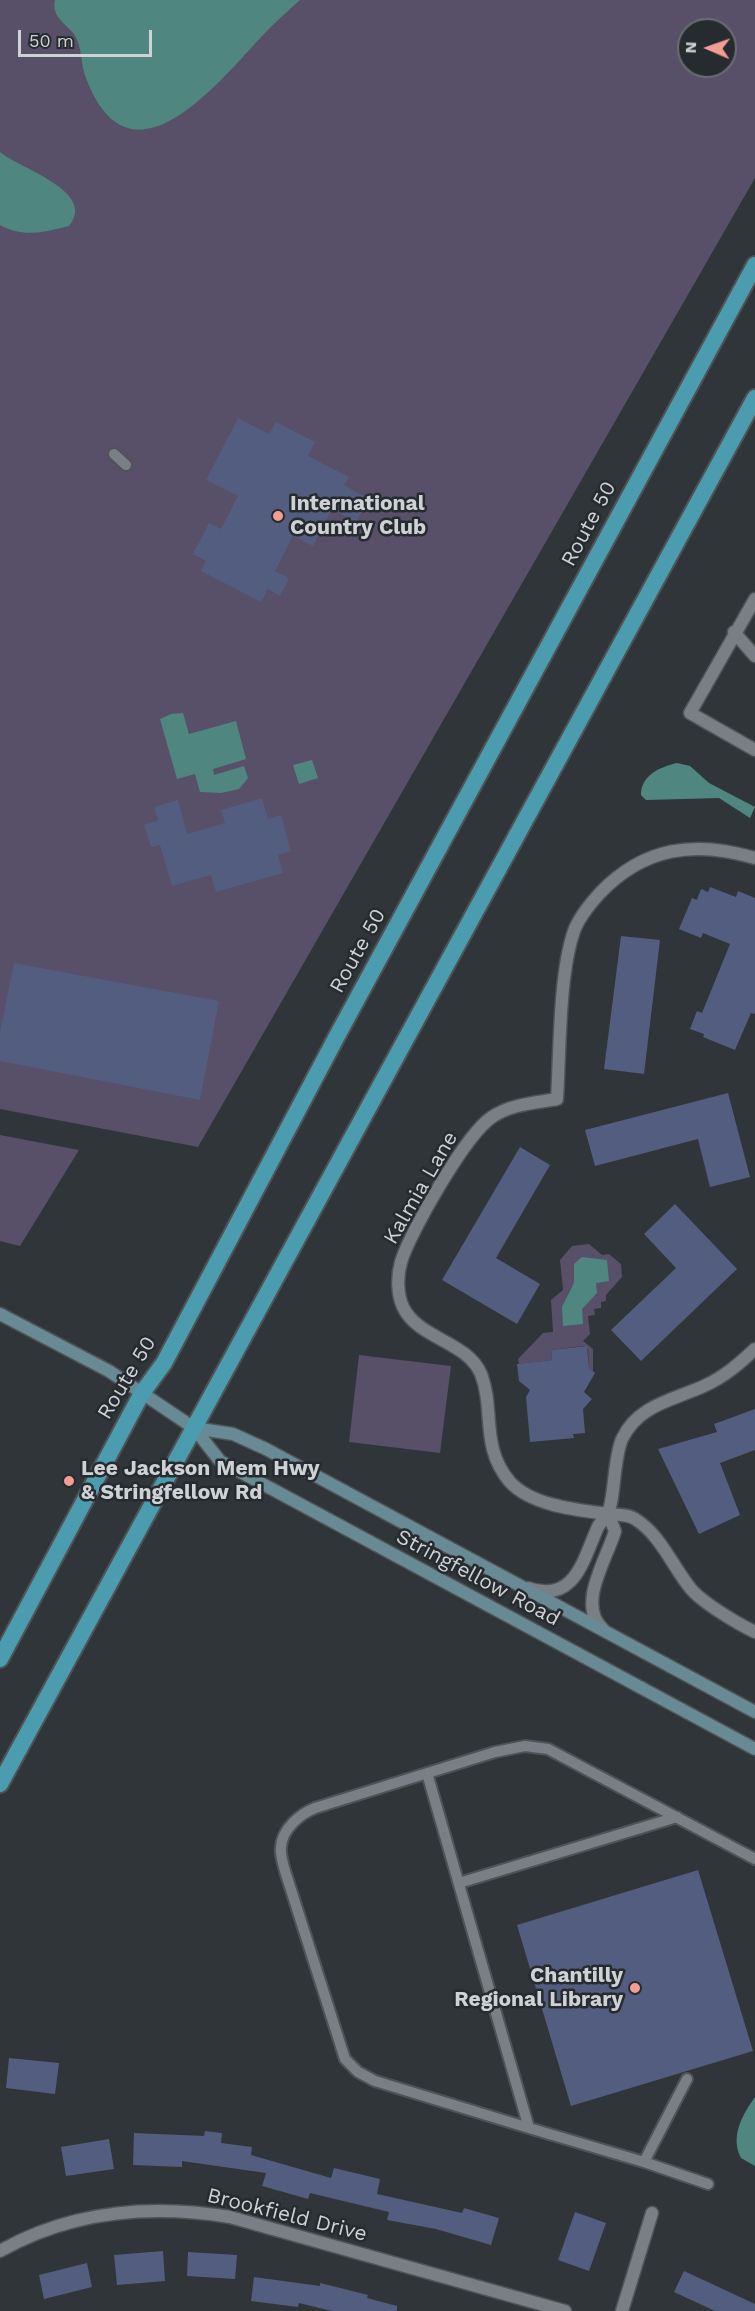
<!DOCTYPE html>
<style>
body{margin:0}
#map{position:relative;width:755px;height:2311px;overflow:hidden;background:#303539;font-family:"Work Sans",sans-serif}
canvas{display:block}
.north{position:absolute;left:677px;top:18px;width:60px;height:60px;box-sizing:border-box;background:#262b2f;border:2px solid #6a6e71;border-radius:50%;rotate:272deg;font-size:16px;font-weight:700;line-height:24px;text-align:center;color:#cfd2d4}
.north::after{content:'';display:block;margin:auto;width:21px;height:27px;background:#f59c93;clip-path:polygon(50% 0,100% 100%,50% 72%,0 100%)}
.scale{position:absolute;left:18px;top:30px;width:134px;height:27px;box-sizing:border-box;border:3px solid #cfd2d4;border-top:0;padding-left:8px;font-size:18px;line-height:21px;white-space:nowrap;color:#cfd2d4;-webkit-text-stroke:4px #262b2f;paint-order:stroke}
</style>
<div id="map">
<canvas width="755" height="2311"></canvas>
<div class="north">N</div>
<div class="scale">50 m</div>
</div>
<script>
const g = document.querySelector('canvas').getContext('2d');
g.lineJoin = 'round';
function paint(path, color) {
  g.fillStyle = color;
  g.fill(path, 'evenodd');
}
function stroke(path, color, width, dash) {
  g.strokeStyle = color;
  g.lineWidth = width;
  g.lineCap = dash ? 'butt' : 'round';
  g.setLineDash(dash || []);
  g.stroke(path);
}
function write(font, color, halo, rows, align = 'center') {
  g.font = font + ' "Work Sans",sans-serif';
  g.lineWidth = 5;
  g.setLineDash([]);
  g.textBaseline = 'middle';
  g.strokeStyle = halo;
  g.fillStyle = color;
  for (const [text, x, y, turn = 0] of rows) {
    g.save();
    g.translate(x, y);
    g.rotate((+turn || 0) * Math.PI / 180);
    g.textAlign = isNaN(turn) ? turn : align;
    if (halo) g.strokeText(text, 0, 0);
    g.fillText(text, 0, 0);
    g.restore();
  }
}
paint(new Path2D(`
 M 0,0 L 755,0 L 755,178 L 198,1147 L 0,1109 ZM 689,30 L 725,30 L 725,66 L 689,66 Z
 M 0,1135 L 79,1150 L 20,1246 L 0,1241 Z
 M 589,1244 L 602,1255 L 609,1254 L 621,1264 L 622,1277 L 606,1295 L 606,1301 L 601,1302 L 601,1308 L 594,1309 L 595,1315 L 588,1316 L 590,1334 L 583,1341 L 593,1349 L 593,1371 L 589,1368 L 588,1350 L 584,1346 L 551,1350 L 552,1360 L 519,1364 L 518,1359 L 543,1333 L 553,1332 L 551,1300 L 563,1290 L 560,1260 L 572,1246 Z
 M 359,1355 L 451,1366 L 440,1453 L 349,1442 Z`), '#584f69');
paint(new Path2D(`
 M 55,0 L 300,0 C 287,12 274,23 263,35 C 218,83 130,195 86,78 C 80,63 83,48 74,34 C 65,23 51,16 55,0 Z
 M 0,152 C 18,168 98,191 69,226 C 45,232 23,238 0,225 Z
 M 183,713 L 189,734 L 236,721 L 246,759 L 213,769 L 214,775 L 244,766 L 248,778 L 239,789 L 221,793 L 200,792 L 195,774 L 177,779 L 160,719 L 171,714 Z
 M 312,760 L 318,778 L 299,784 L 293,765 Z
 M 677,763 L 690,766 L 709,783 L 755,807 L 750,818 L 719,798 L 646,800 L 641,795 C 641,775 660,767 677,763 Z
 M 582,1257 L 607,1260 L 609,1281 L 596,1283 L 597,1293 L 582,1309 L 583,1324 L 563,1326 L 562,1307 L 574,1283 L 574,1264 Z
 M 755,2097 L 755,2166 L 741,2158 C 730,2137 742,2115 755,2097 Z`), '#508680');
paint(new Path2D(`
 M 238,418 L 269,434 L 276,422 L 315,442 L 308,456 L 349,477 L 344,485 L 369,499 L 356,522 L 332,509 L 313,546 L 293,536 L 275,571 L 289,578 L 280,596 L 268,589 L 261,602 L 201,571 L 206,561 L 193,554 L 209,523 L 221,529 L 238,496 L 206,480 Z
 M 262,798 L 268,819 L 281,815 L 291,851 L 278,855 L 283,873 L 216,892 L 211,875 L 172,886 L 160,845 L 151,847 L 144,825 L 158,820 L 154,807 L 178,800 L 187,834 L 225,823 L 221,810 Z
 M 710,887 L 736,897 L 738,891 L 755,898 L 755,1014 L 751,1013 L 735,1050 L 703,1037 L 704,1034 L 690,1029 L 697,1011 L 702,1013 L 730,944 L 703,933 L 701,938 L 679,929 L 692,898 L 697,900 L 701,889 L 708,892 Z
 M 621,936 L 660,940 L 644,1074 L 604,1069 Z
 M 14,963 L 219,1001 L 200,1100 L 0,1061 L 0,1032 Z
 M 728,1093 L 750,1177 L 710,1187 L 698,1139 L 595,1166 L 585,1130 Z
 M 520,1147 L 550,1165 L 496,1258 L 540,1284 L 517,1324 L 442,1280 Z
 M 675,1204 L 737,1269 L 641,1361 L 611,1330 L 676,1268 L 644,1234 Z
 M 587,1346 L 589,1368 L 595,1373 L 584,1392 L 592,1399 L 583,1409 L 585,1433 L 573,1434 L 574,1438 L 530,1442 L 526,1397 L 530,1390 L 519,1381 L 517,1364 L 552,1360 L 551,1350 Z
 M 755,1409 L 755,1450 L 720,1463 L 740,1515 L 699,1534 L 658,1449 L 717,1432 L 714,1424 Z
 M 698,1870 L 753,2051 L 571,2106 L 517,1925 Z
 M 9,2058 L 59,2063 L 55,2094 L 6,2088 Z
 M 205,2131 L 222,2133 L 221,2143 L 252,2147 L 251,2155 L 331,2178 L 334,2168 L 380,2179 L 377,2194 L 462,2213 L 464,2208 L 499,2218 L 491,2245 L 436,2229 L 387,2220 L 389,2212 L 310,2193 L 308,2199 L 262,2186 L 266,2173 L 182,2161 L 182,2167 L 133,2165 L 134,2133 L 204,2136 Z
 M 109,2139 L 114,2169 L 66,2176 L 61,2147 Z
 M 575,2212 L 606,2223 L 589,2271 L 558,2260 Z
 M 163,2251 L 165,2281 L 117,2285 L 114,2255 Z
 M 188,2252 L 237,2255 L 235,2279 L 187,2276 Z
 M 87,2263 L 92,2287 L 44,2299 L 39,2275 Z
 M 684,2271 L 755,2304 L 755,2311 L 715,2311 L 674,2292 Z
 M 254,2277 L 320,2286 L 320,2283 L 368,2295 L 367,2298 L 397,2306 L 397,2311 L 332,2311 L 299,2303 L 298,2307 L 251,2301 Z`), '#535d7f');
const service = new Path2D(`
 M 114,454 L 126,465
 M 427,1773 L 529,2128 L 644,2162
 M 459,1883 L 677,1817
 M 687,2079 L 644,2162 L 708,2184
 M 529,2128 L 375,2081 L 358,2072 L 345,2059 L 285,1871 C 283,1864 280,1854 281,1847 C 282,1829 300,1814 315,1808 L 495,1752 L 525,1746 L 548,1749 L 755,1859`);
const minor = new Path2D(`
 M 755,599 L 690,713 L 755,750
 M 734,632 L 755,656
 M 755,858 C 695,840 644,847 600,893 C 590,904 579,917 574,931 C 559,974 560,1051 557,1099 C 535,1103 511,1104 492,1117 C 466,1134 410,1232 401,1262 C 397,1276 397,1294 403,1307 C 418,1339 467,1341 481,1374 C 495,1410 480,1447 510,1482 C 532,1506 578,1510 608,1514 C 616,1515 628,1514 635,1519 C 661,1535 672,1566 691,1589 C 703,1603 738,1624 755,1632
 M 528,1588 C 574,1604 583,1561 597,1529 C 599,1523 604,1520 607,1515 C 615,1501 613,1460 622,1439 C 638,1405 673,1400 704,1386 C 724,1377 739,1364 755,1349
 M 603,1629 C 576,1605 607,1559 615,1531 L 608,1514
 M 0,2251 C 71,2211 150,2204 230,2217 L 565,2311
 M 622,2311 L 652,2213`);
const secondary = new Path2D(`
 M 0,1314 L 109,1371 L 142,1393 L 194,1428 L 220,1461 L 755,1749
 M 194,1428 L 233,1434 L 266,1449 L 755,1712`);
const trunk = new Path2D(`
 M 0,1659 L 142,1393 L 164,1363 L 337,1036 L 755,265
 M 0,1784 L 755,398`);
stroke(service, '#4f5356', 14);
stroke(minor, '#4f5356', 15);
stroke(secondary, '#4f5356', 15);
stroke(trunk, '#4f5356', 20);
stroke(service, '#797f84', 10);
stroke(minor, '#797f84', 12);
stroke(secondary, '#688a94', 12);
stroke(trunk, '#4a9cae', 16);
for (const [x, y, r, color] of [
 [278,516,6,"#f59c93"],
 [69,1481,6,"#f59c93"],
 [635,1988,6,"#f59c93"]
]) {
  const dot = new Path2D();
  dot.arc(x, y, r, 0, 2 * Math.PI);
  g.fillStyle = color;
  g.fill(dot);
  stroke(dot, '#262b2f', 2);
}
write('bold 21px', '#cfd2d4', '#262b2f', [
 ["International",290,504],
 ["Country Club",290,528],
 ["Lee Jackson Mem Hwy",81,1469],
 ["& Stringfellow Rd",81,1493],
 ["Chantilly",623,1976,"right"],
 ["Regional Library",623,2000,"right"]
], 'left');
write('21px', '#cfd2d4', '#262b2f', [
 ["Route 50",589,524,-62],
 ["Route 50",358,951,-61],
 ["Kalmia Lane",421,1188,-60],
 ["Route 50",127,1378,-59],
 ["Stringfellow Road",478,1578,28],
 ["Brookfield Drive",287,2215,14]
]);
</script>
